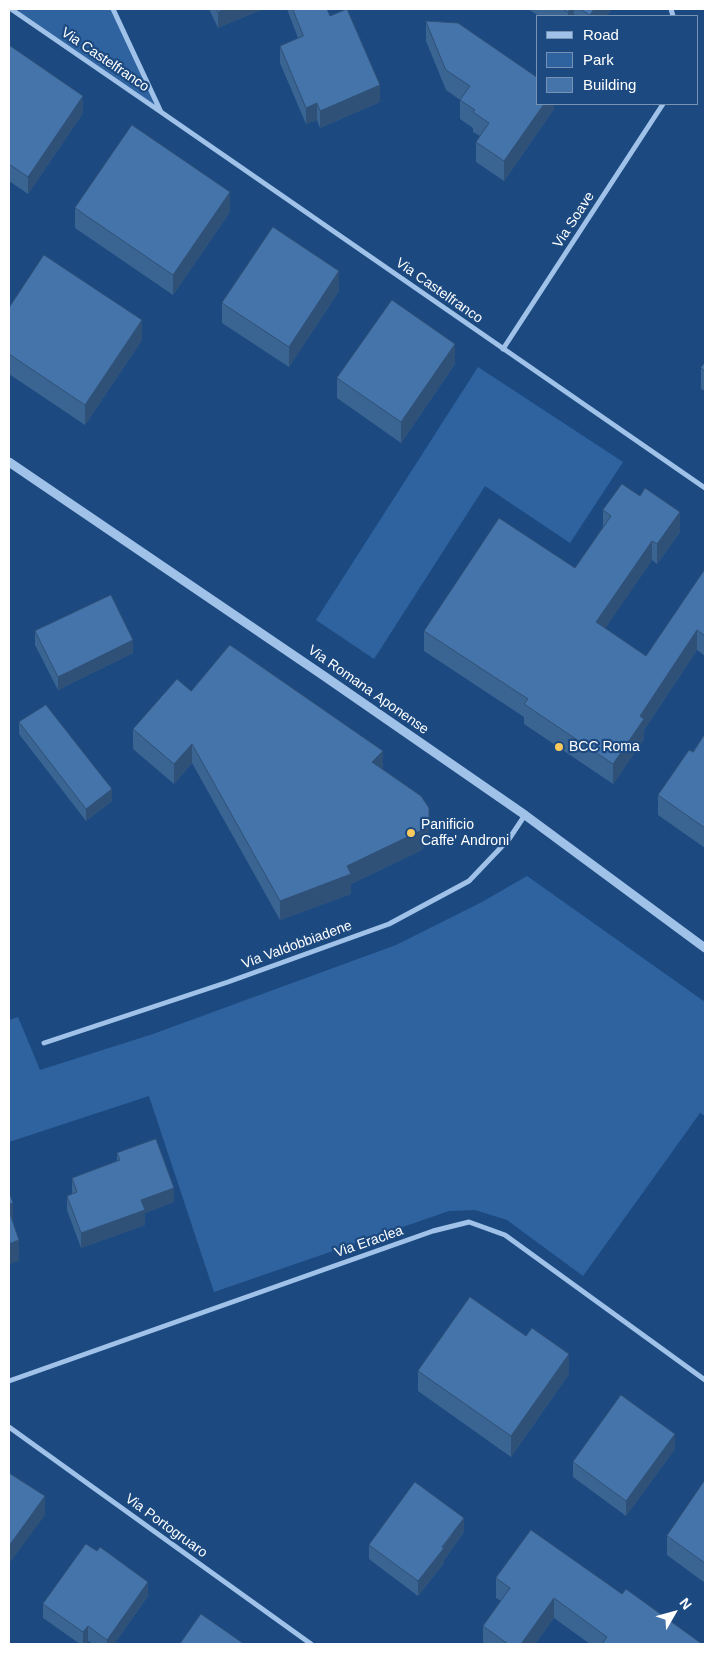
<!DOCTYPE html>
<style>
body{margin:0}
#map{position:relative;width:714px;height:1653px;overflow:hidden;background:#1c4a80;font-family:Arial,sans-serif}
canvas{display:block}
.frame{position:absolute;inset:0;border:10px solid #fff;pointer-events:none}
.legend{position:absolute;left:536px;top:15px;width:162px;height:90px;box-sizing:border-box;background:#1c4a80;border:1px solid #7792b3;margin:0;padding:6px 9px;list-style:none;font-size:15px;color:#fff}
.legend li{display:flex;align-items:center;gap:10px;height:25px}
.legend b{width:25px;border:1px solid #7792b3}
.north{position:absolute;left:649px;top:1588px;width:50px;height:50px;-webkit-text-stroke:4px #1c4a80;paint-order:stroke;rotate:52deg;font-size:14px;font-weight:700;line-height:20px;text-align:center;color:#fff}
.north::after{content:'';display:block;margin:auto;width:18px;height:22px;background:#fff;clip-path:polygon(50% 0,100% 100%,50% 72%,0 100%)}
</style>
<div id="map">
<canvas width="714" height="1653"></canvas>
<div class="frame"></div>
<ul class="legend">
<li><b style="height:6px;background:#a0c2e9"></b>Road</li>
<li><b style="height:14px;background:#2f639f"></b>Park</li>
<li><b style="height:14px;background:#4474aa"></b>Building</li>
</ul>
<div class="north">N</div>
</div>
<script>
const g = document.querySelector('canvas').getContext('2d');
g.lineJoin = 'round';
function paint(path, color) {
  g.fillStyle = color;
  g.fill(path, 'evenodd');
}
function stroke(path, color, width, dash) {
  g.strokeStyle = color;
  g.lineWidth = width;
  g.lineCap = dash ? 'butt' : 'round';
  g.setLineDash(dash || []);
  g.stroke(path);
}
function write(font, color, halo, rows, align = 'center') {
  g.font = font + ' Arial,sans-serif';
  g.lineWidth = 4.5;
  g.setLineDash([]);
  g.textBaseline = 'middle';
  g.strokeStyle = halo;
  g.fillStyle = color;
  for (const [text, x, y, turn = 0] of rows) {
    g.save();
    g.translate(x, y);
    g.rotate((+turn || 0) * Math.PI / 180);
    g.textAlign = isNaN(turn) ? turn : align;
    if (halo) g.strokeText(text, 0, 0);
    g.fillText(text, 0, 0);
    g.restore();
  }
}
paint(new Path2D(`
 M 21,9 L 113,9 L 161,112 L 17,13 Z
 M 478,367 L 623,462 L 570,543 L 485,486 L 374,659 L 316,620 Z
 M 527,876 L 705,1002 L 705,1116 L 700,1113 L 583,1276 L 507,1220 L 475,1210 L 449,1211 L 214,1292 L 149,1096 L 9,1142 L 9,1020 L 18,1017 L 40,1070 L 153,1034 L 396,945 L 482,902 Z`), '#2f639f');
stroke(new Path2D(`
 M 11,9 L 161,112
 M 113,9 L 161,112 L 705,488
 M 671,9 L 673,16
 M 503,349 L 663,104
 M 44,1043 L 228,982 L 389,924 L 469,881 L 509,839 L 525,815
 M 9,1381 L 433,1231 L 469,1222 L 505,1235 L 705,1380
 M 9,1427 L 311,1644`), '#a0c2e9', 5);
stroke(new Path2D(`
 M 9,462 L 324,676 L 525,815 L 705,948`), '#a0c2e9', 9);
paint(new Path2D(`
 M 209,9 L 263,9 L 218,28 Z
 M 287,9 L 327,9 L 330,16 L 380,102 L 320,128 L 317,120 L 306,124 L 280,63 L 280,46 L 298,38 Z
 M 528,9 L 612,9 L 606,16 L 539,16 Z
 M 426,21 L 554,104 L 554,109 L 504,181 L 476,162 L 476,142 L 480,136 L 473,132 L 473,128 L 460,119 L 460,100 L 446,90 L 426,41 Z
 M 9,45 L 83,113 L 28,194 L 9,181 Z
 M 75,208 L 230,212 L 173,295 L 75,228 Z
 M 339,291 L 289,367 L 222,323 L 222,303 Z
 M 9,308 L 142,340 L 85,425 L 9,374 Z
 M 705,362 L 705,391 L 701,389 L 701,368 Z
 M 455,364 L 401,443 L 337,398 L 337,378 Z
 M 603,510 L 680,532 L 657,564 L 652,560 L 605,628 L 646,656 L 705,569 L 705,656 L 697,650 L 644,730 L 644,739 L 613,784 L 524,724 L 524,717 L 424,651 L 424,631 L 575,568 L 603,527 Z
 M 35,631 L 133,653 L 58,690 L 35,645 Z
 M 191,691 L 383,770 L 429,828 L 429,839 L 422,850 L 351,884 L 351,894 L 280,920 L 192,763 L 174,784 L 133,749 L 133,729 Z
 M 19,722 L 112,801 L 86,821 L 19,734 Z
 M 705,734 L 705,848 L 658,815 L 658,795 L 693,752 Z
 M 117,1153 L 174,1202 L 145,1213 L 145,1225 L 81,1248 L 67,1210 L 67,1196 L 72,1194 L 72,1178 L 117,1161 Z
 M 418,1371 L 569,1374 L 511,1457 L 418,1391 Z
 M 675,1449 L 626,1516 L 573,1477 L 573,1462 Z
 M 705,1480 L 705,1583 L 667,1555 L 667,1536 Z
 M 464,1532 L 444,1560 L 444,1563 L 418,1596 L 369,1559 L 369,1545 Z
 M 496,1578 L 622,1594 L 702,1644 L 590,1644 L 554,1618 L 535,1644 L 483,1644 L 483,1626 L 501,1601 L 496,1598 Z
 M 148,1596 L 114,1644 L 93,1644 L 88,1641 L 85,1644 L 80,1644 L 43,1618 L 43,1604 Z`), '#3a6492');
paint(new Path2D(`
 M 225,9 L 263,9 L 218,28 L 218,12 Z
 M 570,9 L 574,9 L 574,16 L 568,16 L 568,12 Z
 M 594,9 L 612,9 L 606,16 L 590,16 L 590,15 Z
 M 380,85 L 380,102 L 320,128 L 320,111 Z
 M 83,96 L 83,113 L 28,194 L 28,177 Z
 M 317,103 L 317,120 L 306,124 L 306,108 Z
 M 544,104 L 554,104 L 554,109 L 504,181 L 504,161 Z
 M 230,192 L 230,212 L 173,295 L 173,275 Z
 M 339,271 L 339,291 L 289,367 L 289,347 Z
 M 142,320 L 142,340 L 85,425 L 85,405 Z
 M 455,344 L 455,364 L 401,443 L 401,422 Z
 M 680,512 L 680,532 L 657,564 L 657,544 Z
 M 652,541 L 652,560 L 596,642 L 596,622 Z
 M 697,630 L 697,650 L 644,730 L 644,739 L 613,784 L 613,764 L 640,716 Z
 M 133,640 L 133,653 L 58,690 L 58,677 Z
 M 192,744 L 192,763 L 174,784 L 174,764 Z
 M 383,751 L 383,771 L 372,762 Z
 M 112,789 L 112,801 L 86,821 L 86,809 Z
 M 429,808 L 429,839 L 422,850 L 351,884 L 351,894 L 280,920 L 280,901 L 347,866 Z
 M 174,1188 L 174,1202 L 145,1213 L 145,1225 L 81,1248 L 81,1233 L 141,1200 Z
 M 13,1203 L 13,1223 L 9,1224 L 9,1204 Z
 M 19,1240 L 19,1261 L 9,1264 L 9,1244 Z
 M 569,1354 L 569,1374 L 511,1457 L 511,1436 Z
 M 675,1434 L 675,1449 L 626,1516 L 626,1501 Z
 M 45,1496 L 45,1515 L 9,1564 L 9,1546 Z
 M 464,1518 L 464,1532 L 444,1560 L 444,1563 L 418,1596 L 418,1581 Z
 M 148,1582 L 148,1596 L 114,1644 L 107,1644 L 107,1640 Z
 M 554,1598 L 554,1618 L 535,1644 L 521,1644 Z
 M 88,1626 L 88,1641 L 85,1644 L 83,1644 L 83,1632 Z`), '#305177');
const building = new Path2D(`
 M 217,9 L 225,9 L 218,12 Z
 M 293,9 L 327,9 L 330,16 L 347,9 L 380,85 L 320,111 L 317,103 L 306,108 L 280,46 L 303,36 Z
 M 563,9 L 570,9 L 568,12 Z
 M 581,9 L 594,9 L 590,15 Z
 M 426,21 L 458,23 L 538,78 L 538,104 L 544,104 L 504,161 L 476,142 L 489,123 L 473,112 L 475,110 L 460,100 L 470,86 L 446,70 Z
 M 9,45 L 83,96 L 28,177 L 9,164 Z
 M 132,125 L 230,192 L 173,275 L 75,208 Z
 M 273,227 L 339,271 L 289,347 L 222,303 Z
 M 44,255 L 142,320 L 85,405 L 9,354 L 9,308 Z
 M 392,300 L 455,344 L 401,422 L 337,378 Z
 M 705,362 L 705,371 L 701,368 Z
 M 622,484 L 640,496 L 645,488 L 680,512 L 657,544 L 652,541 L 596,622 L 646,656 L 705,569 L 705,636 L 697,630 L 640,716 L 644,719 L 613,764 L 524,704 L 528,699 L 424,631 L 499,518 L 575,568 L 611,516 L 603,510 Z
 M 111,595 L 133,640 L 58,677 L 35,631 Z
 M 230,645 L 383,751 L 372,762 L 421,796 L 429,808 L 429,819 L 422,830 L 347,866 L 351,874 L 280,901 L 192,744 L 174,764 L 133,729 L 177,679 L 191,691 Z
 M 46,705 L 112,789 L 86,809 L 19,722 Z
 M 705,734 L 705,828 L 658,795 L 689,750 L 693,752 Z
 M 156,1139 L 174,1188 L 141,1200 L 145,1210 L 81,1233 L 67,1196 L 77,1192 L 72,1178 L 120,1160 L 117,1153 Z
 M 9,1192 L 13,1203 L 9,1204 Z
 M 9,1211 L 19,1240 L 9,1244 Z
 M 470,1297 L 526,1336 L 532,1328 L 569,1354 L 511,1436 L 418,1371 Z
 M 621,1395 L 675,1434 L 626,1501 L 573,1462 Z
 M 9,1473 L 45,1496 L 9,1546 Z
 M 705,1480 L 705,1563 L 667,1536 Z
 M 415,1482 L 464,1518 L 442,1547 L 444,1548 L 418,1581 L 369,1545 Z
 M 531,1530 L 622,1594 L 626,1589 L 702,1644 L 602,1644 L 607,1637 L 554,1598 L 521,1644 L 508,1644 L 483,1626 L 510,1588 L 496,1578 Z
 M 86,1544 L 97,1551 L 100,1547 L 148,1582 L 107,1640 L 88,1626 L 83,1632 L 43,1604 Z
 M 201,1614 L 244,1644 L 180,1644 Z`);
paint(building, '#4474aa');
stroke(building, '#305177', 1);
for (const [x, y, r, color] of [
 [559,747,5,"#fac95d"],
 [411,833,5,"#fac95d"]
]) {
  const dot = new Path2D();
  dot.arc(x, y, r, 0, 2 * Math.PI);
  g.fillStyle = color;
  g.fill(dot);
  stroke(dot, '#1c4a80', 2);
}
write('14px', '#fff', '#1c4a80', [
 ["Via Castelfranco",105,60,34],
 ["Via Soave",574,220,-57],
 ["Via Castelfranco",439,291,35],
 ["Via Romana Aponense",368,690,35],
 ["Via Valdobbiadene",297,945,-20],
 ["Via Eraclea",369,1242,-19],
 ["Via Portogruaro",166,1526,36]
]);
write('14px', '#fff', '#1c4a80', [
 ["BCC Roma",569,747],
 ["Panificio",421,825],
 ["Caffe' Androni",421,841]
], 'left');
</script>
